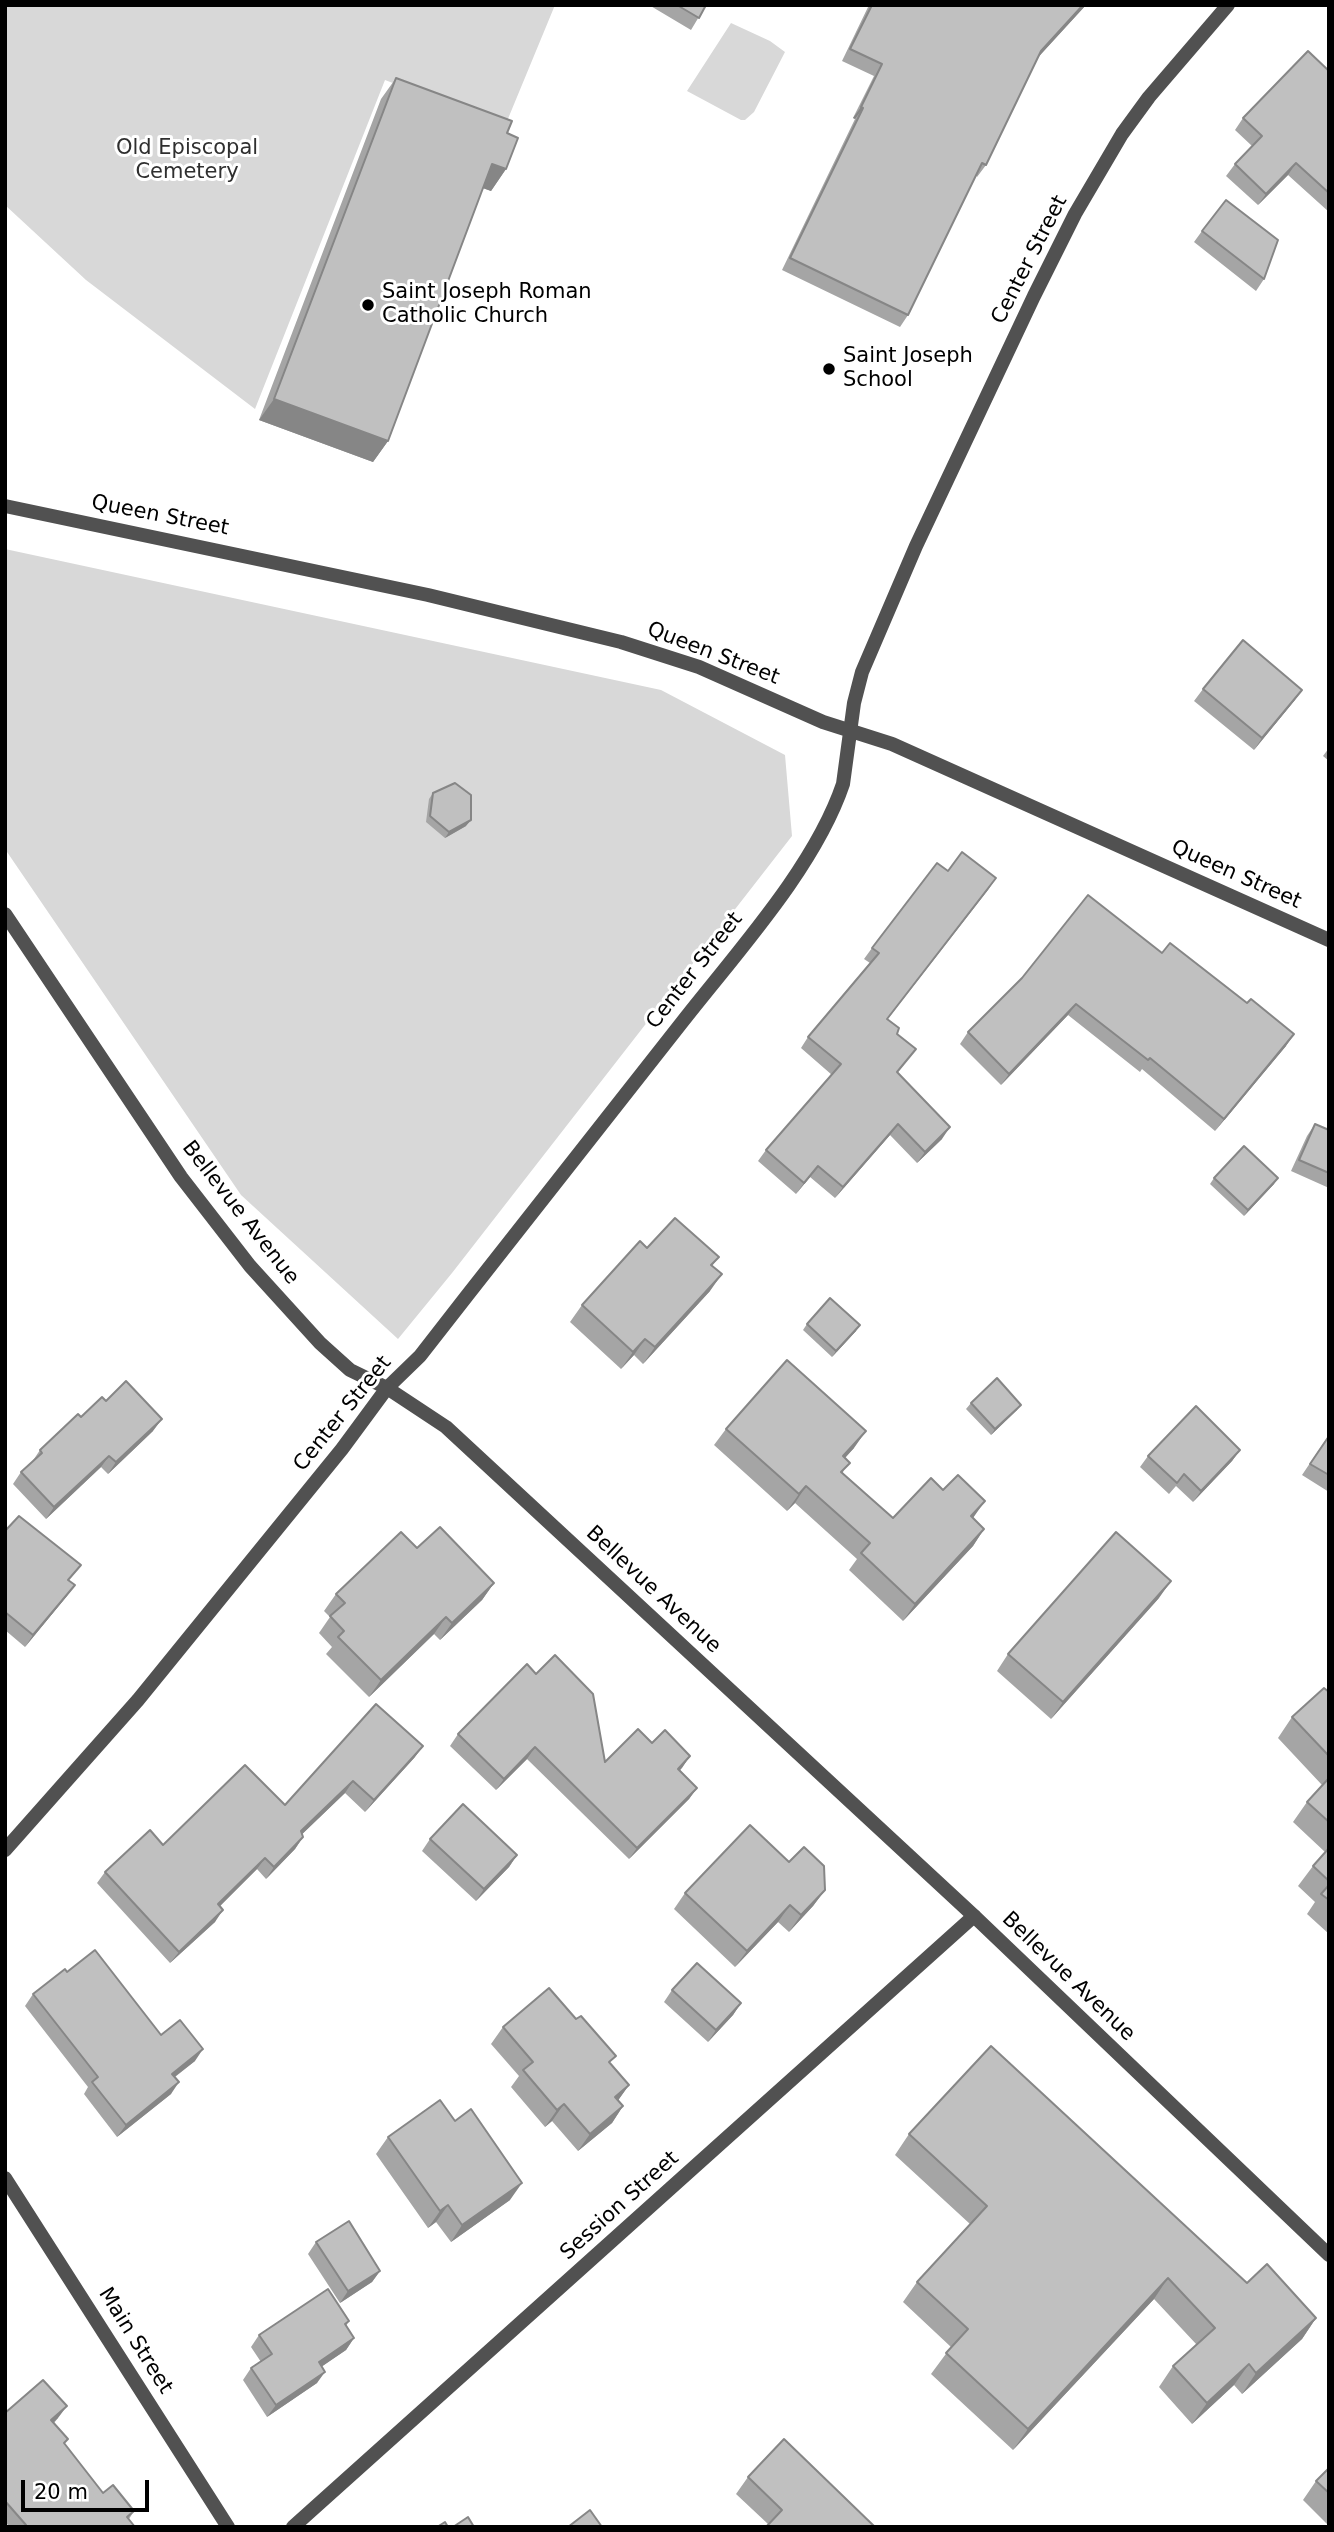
<!DOCTYPE html>
<style>
body{margin:0}
#map{position:relative;width:1334px;height:2532px;overflow:hidden;background:#fff;font-family:"DejaVu Sans",sans-serif}
canvas{display:block}
.frame{position:absolute;inset:0;border:7px solid #000;pointer-events:none}
.scale{position:absolute;left:21px;top:2480px;width:128px;height:32px;box-sizing:border-box;border:4px solid #000;border-top:0;padding-left:9px;font-size:21px;line-height:24px;white-space:nowrap;color:#000;-webkit-text-stroke:5px #fff;paint-order:stroke}
</style>
<div id="map">
<canvas width="1334" height="2532"></canvas>
<div class="frame"></div>
<div class="scale">20 m</div>
</div>
<script>
const g = document.querySelector('canvas').getContext('2d');
g.lineJoin = 'round';
function paint(path, color) {
  g.fillStyle = color;
  g.fill(path, 'evenodd');
}
function stroke(path, color, width, dash) {
  g.strokeStyle = color;
  g.lineWidth = width;
  g.lineCap = dash ? 'butt' : 'round';
  g.setLineDash(dash || []);
  g.stroke(path);
}
function write(font, color, halo, rows, align = 'center') {
  g.font = font + ' "DejaVu Sans",sans-serif';
  g.lineWidth = 6;
  g.setLineDash([]);
  g.textBaseline = 'middle';
  g.strokeStyle = halo;
  g.fillStyle = color;
  for (const [text, x, y, turn = 0] of rows) {
    g.save();
    g.translate(x, y);
    g.rotate((+turn || 0) * Math.PI / 180);
    g.textAlign = isNaN(turn) ? turn : align;
    if (halo) g.strokeText(text, 0, 0);
    g.fillText(text, 0, 0);
    g.restore();
  }
}
paint(new Path2D(`
 M 5,5 L 555,5 L 505,126 L 385,80 L 255,409 L 86,280 L 5,205 Z
 M 731,23 L 770,41 L 785,52 L 754,112 L 745,120 L 741,120 L 687,91 Z
 M 5,549 L 661,690 L 785,755 L 792,836 L 452,1273 L 398,1339 L 241,1195 L 5,849 Z`), '#d8d8d8');
stroke(new Path2D(`
 M 5,506 L 428,595 L 621,642 L 699,667 L 823,722 L 892,744 L 1329,940
 M 387,1388 L 420,1356 C 507,1244 595,1133 683,1021 C 737,952 815,867 843,784 L 854,703 L 862,672 L 916,546 L 1034,296 L 1075,214 L 1122,134 L 1149,97 L 1228,5
 M 5,2178 L 228,2527
 M 293,2527 L 974,1916`), '#515151', 14);
stroke(new Path2D(`
 M 5,914 L 181,1177 L 250,1266 L 320,1343 L 350,1370 L 387,1388 L 446,1427 L 974,1916 L 1329,2255
 M 5,1850 L 138,1700 L 342,1449 L 387,1388`), '#515151', 14);
paint(new Path2D(`
 M 649,5 L 706,5 L 691,30 Z
 M 869,5 L 1086,5 L 1038,57 L 986,165 L 977,177 L 976,175 L 908,315 L 900,327 L 782,270 L 855,119 L 853,118 L 874,76 L 842,61 Z
 M 1329,71 L 1329,212 L 1288,175 L 1258,205 L 1226,176 L 1235,164 L 1252,146 L 1235,130 L 1243,118 Z
 M 396,78 L 507,133 L 506,169 L 491,191 L 483,188 L 388,441 L 373,462 L 259,420 L 381,99 Z
 M 1202,231 L 1264,279 L 1256,291 L 1194,242 Z
 M 1203,689 L 1302,690 L 1294,701 L 1254,750 L 1194,701 Z
 M 1329,748 L 1329,761 L 1323,756 Z
 M 433,793 L 466,826 L 445,838 L 426,822 L 429,799 Z
 M 948,871 L 996,878 L 887,1019 L 897,1034 L 916,1049 L 897,1073 L 942,1139 L 917,1163 L 890,1135 L 835,1198 L 810,1177 L 796,1194 L 758,1161 L 766,1150 L 832,1075 L 801,1048 L 808,1037 L 870,963 L 864,959 L 872,948 Z
 M 1162,953 L 1286,1046 L 1215,1131 L 1142,1069 L 1140,1072 L 1068,1015 L 1001,1085 L 960,1044 L 968,1032 Z
 M 1315,1124 L 1329,1130 L 1329,1188 L 1291,1171 L 1307,1136 Z
 M 1214,1178 L 1274,1184 L 1244,1216 L 1210,1184 Z
 M 647,1248 L 719,1257 L 712,1266 L 710,1291 L 643,1364 L 634,1355 L 621,1369 L 570,1322 L 582,1305 Z
 M 807,1324 L 856,1331 L 832,1357 L 803,1330 Z
 M 106,1401 L 153,1431 L 108,1474 L 101,1467 L 46,1519 L 13,1484 L 21,1472 L 32,1462 L 40,1450 L 81,1417 Z
 M 971,1403 L 1017,1410 L 991,1435 L 966,1409 Z
 M 726,1429 L 854,1448 L 845,1458 L 843,1473 L 893,1518 L 973,1518 L 984,1529 L 973,1546 L 903,1621 L 849,1570 L 857,1559 L 795,1503 L 787,1511 L 714,1445 Z
 M 1329,1435 L 1329,1492 L 1302,1475 Z
 M 1240,1450 L 1232,1461 L 1193,1502 L 1176,1486 L 1169,1494 L 1140,1467 L 1148,1456 Z
 M 5,1531 L 75,1585 L 66,1597 L 25,1647 L 5,1630 Z
 M 417,1548 L 494,1583 L 482,1600 L 440,1640 L 434,1634 L 369,1697 L 326,1654 L 332,1647 L 319,1633 L 330,1617 L 324,1611 L 336,1594 Z
 M 1159,1598 L 1051,1719 L 997,1671 L 1008,1654 Z
 M 527,1664 L 605,1762 L 652,1743 L 690,1756 L 680,1770 L 697,1788 L 689,1799 L 629,1859 L 527,1759 L 496,1790 L 450,1746 L 458,1734 Z
 M 1329,1692 L 1329,1934 L 1307,1914 L 1315,1902 L 1298,1886 L 1313,1866 L 1325,1852 L 1293,1822 L 1307,1802 L 1322,1785 L 1278,1738 L 1292,1717 Z
 M 415,1757 L 365,1812 L 345,1793 L 302,1834 L 303,1837 L 295,1849 L 266,1879 L 257,1869 L 220,1906 L 215,1922 L 170,1963 L 97,1883 L 105,1872 L 163,1845 L 285,1805 Z
 M 430,1839 L 517,1855 L 509,1867 L 476,1901 L 422,1851 Z
 M 789,1862 L 825,1890 L 813,1906 L 789,1932 L 778,1922 L 735,1967 L 674,1909 L 685,1893 Z
 M 67,1972 L 161,2035 L 195,2061 L 175,2077 L 171,2094 L 117,2137 L 84,2094 L 88,2087 L 25,2006 L 33,1994 Z
 M 672,1990 L 741,2003 L 733,2015 L 708,2042 L 664,2002 Z
 M 503,2027 L 611,2064 L 629,2085 L 618,2100 L 623,2106 L 612,2123 L 578,2151 L 552,2121 L 545,2127 L 511,2087 L 519,2076 L 491,2044 Z
 M 909,2134 L 1247,2283 L 1316,2318 L 1302,2339 L 1242,2394 L 1234,2385 L 1192,2424 L 1159,2387 L 1173,2366 L 1197,2345 L 1154,2299 L 1013,2450 L 931,2374 L 951,2347 L 903,2302 L 917,2282 L 970,2224 L 895,2155 Z
 M 388,2137 L 510,2200 L 451,2242 L 436,2222 L 428,2228 L 376,2154 Z
 M 316,2242 L 380,2271 L 372,2282 L 340,2303 L 308,2254 Z
 M 349,2321 L 346,2326 L 354,2338 L 346,2350 L 322,2366 L 317,2383 L 267,2417 L 243,2380 L 251,2368 L 261,2362 L 251,2347 L 259,2335 Z
 M 5,2413 L 58,2418 L 54,2423 L 65,2444 L 103,2493 L 134,2511 L 129,2519 L 135,2527 L 10,2527 L 5,2522 Z
 M 1329,2468 L 1329,2526 L 1303,2500 L 1316,2481 Z
 M 748,2477 L 875,2527 L 768,2524 L 736,2494 Z`), '#a5a5a5');
paint(new Path2D(`
 M 1083,5 L 1086,5 L 1033,63 L 1041,51 Z
 M 861,107 L 863,108 L 855,119 L 853,118 Z
 M 1296,163 L 1288,175 L 1258,205 L 1266,194 Z
 M 492,164 L 506,169 L 491,191 L 477,186 Z
 M 274,399 L 388,441 L 373,462 L 259,420 Z
 M 1302,690 L 1294,701 L 1254,750 L 1262,738 Z
 M 471,820 L 466,826 L 445,838 L 449,832 Z
 M 996,878 L 988,890 L 879,1030 L 887,1019 Z
 M 1076,1004 L 1068,1015 L 1001,1085 L 1009,1074 Z
 M 1294,1034 L 1286,1046 L 1215,1131 L 1224,1119 Z
 M 898,1124 L 890,1135 L 835,1198 L 843,1187 Z
 M 950,1127 L 942,1139 L 917,1163 L 925,1152 Z
 M 818,1166 L 810,1177 L 796,1194 L 804,1183 Z
 M 1278,1178 L 1274,1184 L 1244,1216 L 1248,1210 Z
 M 722,1274 L 710,1291 L 643,1364 L 655,1347 Z
 M 860,1325 L 856,1331 L 832,1357 L 836,1351 Z
 M 645,1339 L 634,1355 L 621,1369 L 633,1352 Z
 M 1021,1405 L 1017,1410 L 991,1435 L 995,1429 Z
 M 162,1419 L 153,1431 L 108,1474 L 116,1462 Z
 M 866,1431 L 854,1448 L 831,1473 L 843,1456 Z
 M 1240,1450 L 1232,1461 L 1193,1502 L 1201,1491 Z
 M 109,1456 L 101,1467 L 46,1519 L 54,1507 Z
 M 806,1486 L 795,1503 L 787,1511 L 799,1494 Z
 M 985,1501 L 973,1518 L 971,1516 Z
 M 984,1529 L 973,1546 L 903,1621 L 915,1604 Z
 M 1171,1581 L 1159,1598 L 1051,1719 L 1063,1702 Z
 M 494,1583 L 482,1600 L 440,1640 L 452,1623 Z
 M 75,1585 L 66,1597 L 25,1647 L 33,1635 Z
 M 446,1617 L 434,1634 L 369,1697 L 381,1680 Z
 M 423,1746 L 415,1757 L 365,1812 L 374,1800 Z
 M 535,1747 L 527,1759 L 496,1790 L 504,1779 Z
 M 690,1756 L 682,1768 L 670,1780 L 678,1769 Z
 M 353,1781 L 345,1793 L 293,1843 L 301,1831 Z
 M 697,1788 L 689,1799 L 629,1859 L 637,1848 Z
 M 303,1837 L 295,1849 L 266,1879 L 274,1867 Z
 M 517,1855 L 509,1867 L 476,1901 L 484,1889 Z
 M 265,1858 L 257,1869 L 210,1916 L 218,1904 Z
 M 825,1890 L 813,1906 L 789,1932 L 801,1915 Z
 M 790,1905 L 778,1922 L 735,1967 L 747,1951 Z
 M 223,1910 L 215,1922 L 170,1963 L 179,1952 Z
 M 741,2003 L 733,2015 L 708,2042 L 716,2030 Z
 M 203,2049 L 195,2061 L 164,2085 L 172,2074 Z
 M 179,2082 L 171,2094 L 117,2137 L 126,2125 Z
 M 629,2085 L 617,2102 L 615,2097 Z
 M 564,2104 L 552,2121 L 545,2127 L 557,2110 Z
 M 623,2106 L 612,2123 L 578,2151 L 590,2134 Z
 M 522,2183 L 510,2200 L 451,2242 L 462,2225 Z
 M 448,2205 L 436,2222 L 428,2228 L 440,2211 Z
 M 380,2271 L 372,2282 L 340,2303 L 348,2291 Z
 M 1168,2278 L 1154,2299 L 1013,2450 L 1028,2429 Z
 M 1316,2318 L 1302,2339 L 1242,2394 L 1256,2373 Z
 M 354,2338 L 346,2350 L 311,2374 L 319,2362 Z
 M 1249,2364 L 1234,2385 L 1192,2424 L 1207,2403 Z
 M 325,2372 L 317,2383 L 267,2417 L 276,2405 Z
 M 67,2406 L 58,2418 L 43,2432 L 51,2420 Z`), '#868686');
const building = new Path2D(`
 M 677,5 L 706,5 L 699,18 Z
 M 872,5 L 1083,5 L 1041,51 L 986,165 L 982,163 L 908,315 L 790,258 L 863,108 L 861,107 L 882,64 L 850,49 Z
 M 1308,51 L 1329,71 L 1329,193 L 1296,163 L 1266,194 L 1235,164 L 1262,136 L 1243,118 Z
 M 396,78 L 512,121 L 507,133 L 518,138 L 506,169 L 492,164 L 388,441 L 274,399 Z
 M 1226,200 L 1278,240 L 1264,279 L 1202,231 Z
 M 1243,640 L 1302,690 L 1262,738 L 1203,689 Z
 M 455,783 L 471,795 L 471,820 L 449,832 L 430,816 L 433,793 Z
 M 962,852 L 996,878 L 887,1019 L 899,1028 L 897,1034 L 916,1049 L 897,1072 L 950,1127 L 925,1152 L 898,1124 L 843,1187 L 818,1166 L 804,1183 L 766,1150 L 841,1064 L 808,1037 L 879,953 L 872,948 L 937,863 L 948,871 Z
 M 1088,895 L 1162,953 L 1170,943 L 1247,1003 L 1251,999 L 1294,1034 L 1224,1119 L 1150,1058 L 1148,1060 L 1076,1004 L 1009,1074 L 968,1032 L 1022,978 Z
 M 1315,1124 L 1329,1130 L 1329,1173 L 1299,1160 Z
 M 1244,1146 L 1278,1178 L 1248,1210 L 1214,1178 Z
 M 675,1218 L 719,1257 L 711,1265 L 722,1274 L 655,1347 L 645,1339 L 633,1352 L 582,1305 L 640,1241 L 647,1248 Z
 M 830,1298 L 860,1325 L 836,1351 L 807,1324 Z
 M 787,1360 L 866,1431 L 843,1456 L 850,1463 L 841,1472 L 893,1518 L 931,1478 L 943,1490 L 958,1475 L 985,1501 L 971,1516 L 984,1529 L 915,1604 L 861,1553 L 870,1543 L 806,1486 L 799,1494 L 726,1429 Z
 M 997,1378 L 1021,1405 L 995,1429 L 971,1403 Z
 M 126,1381 L 162,1419 L 116,1462 L 109,1456 L 54,1507 L 21,1472 L 42,1453 L 40,1450 L 78,1414 L 81,1417 L 102,1397 L 106,1401 Z
 M 1196,1406 L 1240,1450 L 1201,1491 L 1184,1474 L 1177,1483 L 1148,1456 Z
 M 1329,1436 L 1329,1475 L 1310,1464 Z
 M 19,1516 L 81,1565 L 68,1580 L 75,1585 L 33,1635 L 5,1612 L 5,1531 Z
 M 440,1527 L 494,1583 L 452,1623 L 446,1617 L 381,1680 L 338,1637 L 344,1631 L 330,1616 L 345,1603 L 336,1594 L 401,1532 L 417,1548 Z
 M 1116,1532 L 1171,1581 L 1063,1702 L 1008,1654 Z
 M 555,1655 L 593,1694 L 605,1762 L 638,1729 L 652,1743 L 665,1730 L 690,1756 L 678,1769 L 697,1788 L 637,1848 L 535,1747 L 504,1779 L 458,1734 L 527,1664 L 536,1674 Z
 M 1324,1688 L 1329,1692 L 1329,1756 L 1292,1717 Z
 M 376,1704 L 423,1746 L 374,1800 L 353,1781 L 301,1831 L 303,1837 L 274,1867 L 265,1858 L 218,1904 L 223,1910 L 179,1952 L 105,1872 L 150,1830 L 163,1845 L 245,1765 L 285,1805 Z
 M 1329,1778 L 1329,1822 L 1307,1802 Z
 M 463,1804 L 517,1855 L 484,1889 L 430,1839 Z
 M 750,1825 L 789,1862 L 804,1847 L 824,1866 L 825,1890 L 801,1915 L 790,1905 L 747,1951 L 685,1893 Z
 M 1329,1848 L 1329,1881 L 1313,1866 Z
 M 1329,1885 L 1329,1900 L 1321,1894 Z
 M 95,1950 L 161,2035 L 180,2020 L 203,2049 L 172,2074 L 179,2082 L 126,2125 L 92,2082 L 98,2077 L 33,1994 L 65,1969 L 67,1972 Z
 M 697,1963 L 741,2003 L 716,2030 L 672,1990 Z
 M 549,1988 L 576,2019 L 581,2016 L 616,2056 L 609,2062 L 629,2085 L 615,2097 L 623,2106 L 590,2134 L 564,2104 L 557,2110 L 523,2070 L 533,2062 L 503,2027 Z
 M 991,2046 L 1247,2283 L 1267,2264 L 1316,2318 L 1256,2373 L 1249,2364 L 1207,2403 L 1173,2366 L 1215,2328 L 1168,2278 L 1028,2429 L 946,2353 L 968,2329 L 917,2282 L 987,2206 L 909,2134 Z
 M 440,2100 L 455,2121 L 471,2109 L 522,2183 L 462,2225 L 448,2205 L 440,2211 L 388,2137 Z
 M 349,2221 L 380,2271 L 348,2291 L 316,2242 Z
 M 328,2289 L 349,2321 L 345,2324 L 354,2338 L 319,2362 L 325,2372 L 276,2405 L 251,2368 L 272,2354 L 259,2335 Z
 M 43,2380 L 67,2406 L 51,2420 L 68,2439 L 64,2443 L 103,2493 L 113,2485 L 134,2511 L 127,2517 L 135,2527 L 24,2527 L 26,2525 L 5,2501 L 5,2413 Z
 M 784,2439 L 875,2527 L 766,2527 L 782,2510 L 748,2477 Z
 M 1329,2468 L 1329,2493 L 1316,2481 Z
 M 590,2510 L 602,2527 L 568,2527 Z
 M 468,2517 L 474,2527 L 453,2527 Z
 M 445,2522 L 448,2527 L 437,2527 Z`);
paint(building, '#c0c0c0');
stroke(building, '#868686', 2);
for (const [x, y, r, color] of [
 [368,305,7,"#000"],
 [829,369,7,"#000"]
]) {
  const dot = new Path2D();
  dot.arc(x, y, r, 0, 2 * Math.PI);
  g.fillStyle = color;
  g.fill(dot);
  stroke(dot, '#fff', 2.5);
}
write('21px', '#2f2f2f', '#fff', [
 ["Old Episcopal",187,149],
 ["Cemetery",187,173]
]);
write('21px', '#000', '#fff', [
 ["Center Street",1030,260,-63],
 ["Queen Street",160,516,11],
 ["Queen Street",713,654,21],
 ["Queen Street",1236,875,24],
 ["Center Street",695,971,-52],
 ["Bellevue Avenue",240,1213,52],
 ["Center Street",343,1414,-51],
 ["Bellevue Avenue",653,1590,43],
 ["Bellevue Avenue",1068,1977,44],
 ["Session Street",620,2206,-42],
 ["Main Street",135,2341,58]
]);
write('21px', '#000', '#fff', [
 ["Saint Joseph Roman",382,293],
 ["Catholic Church",382,317],
 ["Saint Joseph",843,357],
 ["School",843,381]
], 'left');
</script>
